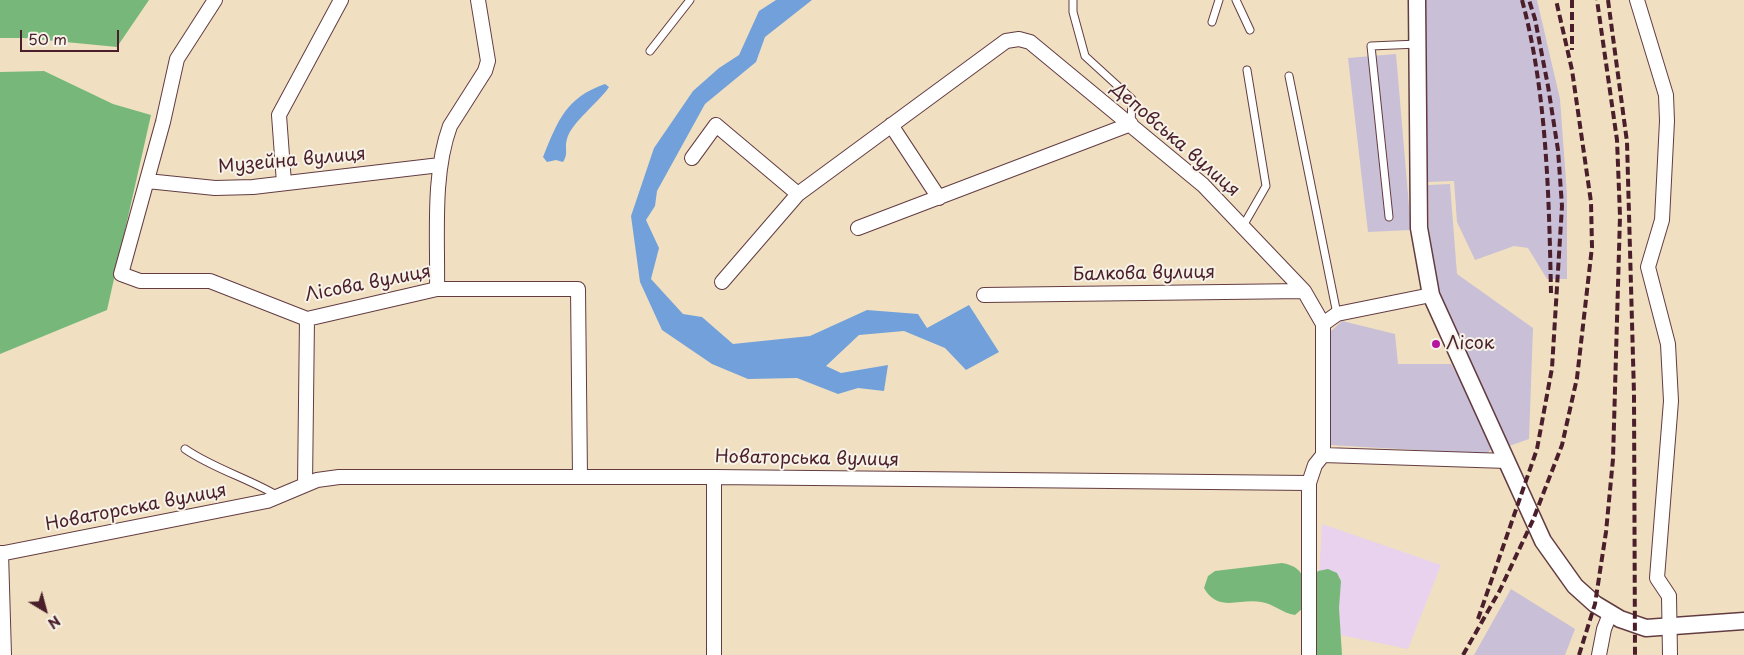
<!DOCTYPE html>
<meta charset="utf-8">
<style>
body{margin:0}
#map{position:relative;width:1744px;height:655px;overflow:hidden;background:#f0e0c1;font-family:"Playpen Sans",sans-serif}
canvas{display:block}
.north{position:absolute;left:20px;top:585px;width:50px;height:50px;-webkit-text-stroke:4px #f7f3e8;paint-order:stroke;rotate:143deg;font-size:14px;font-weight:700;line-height:20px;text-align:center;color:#4a1f2b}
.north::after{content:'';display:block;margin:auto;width:18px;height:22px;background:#4a1f2b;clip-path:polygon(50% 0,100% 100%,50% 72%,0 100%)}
.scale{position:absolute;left:20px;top:30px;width:99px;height:22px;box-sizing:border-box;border:2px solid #4a1f2b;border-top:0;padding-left:6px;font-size:15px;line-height:18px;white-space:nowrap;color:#4a1f2b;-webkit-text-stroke:4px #f7f3e8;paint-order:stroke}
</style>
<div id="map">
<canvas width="1744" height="655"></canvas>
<div class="north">N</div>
<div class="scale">50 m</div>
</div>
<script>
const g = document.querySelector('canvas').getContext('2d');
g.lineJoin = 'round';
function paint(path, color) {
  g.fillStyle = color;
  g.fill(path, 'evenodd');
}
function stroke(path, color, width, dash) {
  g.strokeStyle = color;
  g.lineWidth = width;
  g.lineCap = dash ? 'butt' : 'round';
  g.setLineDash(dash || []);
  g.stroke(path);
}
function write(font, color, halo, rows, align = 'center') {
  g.font = font + ' "Playpen Sans",sans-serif';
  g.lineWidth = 4;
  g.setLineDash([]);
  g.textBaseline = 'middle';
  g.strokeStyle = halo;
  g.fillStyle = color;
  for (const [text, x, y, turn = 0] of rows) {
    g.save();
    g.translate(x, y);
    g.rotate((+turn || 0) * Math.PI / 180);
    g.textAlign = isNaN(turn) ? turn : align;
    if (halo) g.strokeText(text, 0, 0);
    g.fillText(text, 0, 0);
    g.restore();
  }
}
paint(new Path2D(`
 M 1322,524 L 1441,565 L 1408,649 L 1316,630 Z`), '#e8d2ee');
paint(new Path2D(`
 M 1421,0 L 1537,0 L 1560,99 L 1567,195 L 1567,279 L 1547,279 L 1528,248 L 1514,246 L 1475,260 L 1457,222 L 1454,181 L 1427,182 Z
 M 1396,54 L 1411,230 L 1368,232 L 1348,58 Z
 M 1450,184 L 1457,274 L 1533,328 L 1529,439 L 1509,446 L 1438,290 L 1429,231 L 1428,185 Z
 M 1342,321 L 1395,334 L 1398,364 L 1451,364 L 1496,443 L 1487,454 L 1329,445 L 1328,334 Z
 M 1511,589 L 1575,629 L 1565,655 L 1474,655 Z`), '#c9bfd7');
paint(new Path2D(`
 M 0,0 L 149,0 L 117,47 L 24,38 L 0,38 Z
 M 44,71 L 113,104 L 151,115 L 107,310 L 0,354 L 0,72 Z
 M 1282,563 C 1310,568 1303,585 1303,608 L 1295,615 C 1282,613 1274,604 1261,602 C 1240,598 1218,613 1204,588 L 1208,576 L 1215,571 Z
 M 1328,569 L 1337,573 L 1341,581 L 1339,608 L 1342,655 L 1312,655 L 1313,578 L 1318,571 Z`), '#77b87a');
paint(new Path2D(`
 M 776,0 L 812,0 L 765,37 L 756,62 L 705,104 L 657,191 L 655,206 L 646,220 L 659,248 L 651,279 L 683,314 L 702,317 L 733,344 L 810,336 L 867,310 L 918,314 L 927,328 L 969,305 L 999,352 L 966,370 L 945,348 L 904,331 L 859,335 L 826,366 L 841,373 L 888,365 L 884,391 L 858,388 L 838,394 L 797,378 L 748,379 L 712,364 L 662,330 L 640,282 L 631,216 L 654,148 L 693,91 L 719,68 L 739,55 L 759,11 Z
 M 605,84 L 609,87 C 599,102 571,123 567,139 C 564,148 569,153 563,162 L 556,160 L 547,162 L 543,157 C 558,121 565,98 605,84 Z`), '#72a0da');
const service = new Path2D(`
 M 1073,0 L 1073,12 L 1085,56 L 1132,99 L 1131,124
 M 1236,0 L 1250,30
 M 1212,22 L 1219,0
 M 650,51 L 690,0
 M 1289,76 L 1337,314
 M 1389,217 L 1371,46 L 1418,44
 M 1243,226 L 1266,186 L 1247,70
 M 185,449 C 214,469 248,478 278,496`);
const minor = new Path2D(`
 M 215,0 L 177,59 L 163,122 L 121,274 L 140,281 L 210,281 L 307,319 L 437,289 L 578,289 L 580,477
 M 1637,0 L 1666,95 L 1667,121 L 1662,220 L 1648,267 L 1668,344 L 1671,401 L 1657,578 L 1669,596 L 1670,655
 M 891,125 L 939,198
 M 692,158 L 716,125 L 798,194
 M 147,181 L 215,188 L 253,187 L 440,165
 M 284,183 L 279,115 L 341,0
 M 858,228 L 1131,124
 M 722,282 L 798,194 L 1006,41 L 1019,39 L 1030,42 L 1203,185 L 1304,291 L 1323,324 L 1323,455 L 1315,465 L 1309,483 L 1309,655
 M 437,289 C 438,237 432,175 450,126 L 485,71 L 488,61 L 478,0
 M 984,295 L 1304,291
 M 1323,324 L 1337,314 L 1431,295
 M 1323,455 L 1507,461
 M 714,477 L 714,655
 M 305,485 L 307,319
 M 1,553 L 4,655
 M 0,554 L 267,501 L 317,480 L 339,477 L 714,477 L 1309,483
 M 1599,655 L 1604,629 L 1610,614`);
const tertiary = new Path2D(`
 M 1417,0 L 1419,228 L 1431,295 L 1543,541 L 1575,586 L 1595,604 L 1620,619 L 1646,628 L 1744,621`);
stroke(service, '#633c42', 9);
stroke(minor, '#633c42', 16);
stroke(tertiary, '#633c42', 19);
stroke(service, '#fff', 7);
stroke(minor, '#fff', 14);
stroke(tertiary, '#fff', 16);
stroke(new Path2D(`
 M 1522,0 C 1547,92 1549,198 1551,293
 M 1572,0 L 1572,50
 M 1608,0 L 1627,142 L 1634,394 L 1635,655
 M 1478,619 L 1537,449 L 1552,368 L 1562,206 L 1558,150 L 1548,86 L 1535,19 L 1529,0
 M 1463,655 L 1500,590 L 1533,520 L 1562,445 L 1577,378 L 1592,247 L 1591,202 L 1572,70 L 1556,0
 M 1579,655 L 1595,604 L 1606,532 L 1613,459 L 1620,216 L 1617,140 L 1597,0`), '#4a1f2b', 4, [8, 4]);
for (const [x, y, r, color] of [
 [1436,344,5,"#b5179e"]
]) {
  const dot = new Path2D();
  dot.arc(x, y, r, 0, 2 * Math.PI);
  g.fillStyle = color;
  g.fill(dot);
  stroke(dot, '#f7f3e8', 2);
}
write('18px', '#4a1f2b', '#f7f3e8', [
 ["Деповська вулиця",1175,140,41],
 ["Музейна вулиця",292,161,-5],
 ["Балкова вулиця",1144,274,-1],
 ["Лісова вулиця",368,284,-11],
 ["Новаторська вулиця",807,459,1],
 ["Новаторська вулиця",136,508,-11]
]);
write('18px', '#4a1f2b', '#f7f3e8', [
 ["Лісок",1446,344]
], 'left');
</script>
